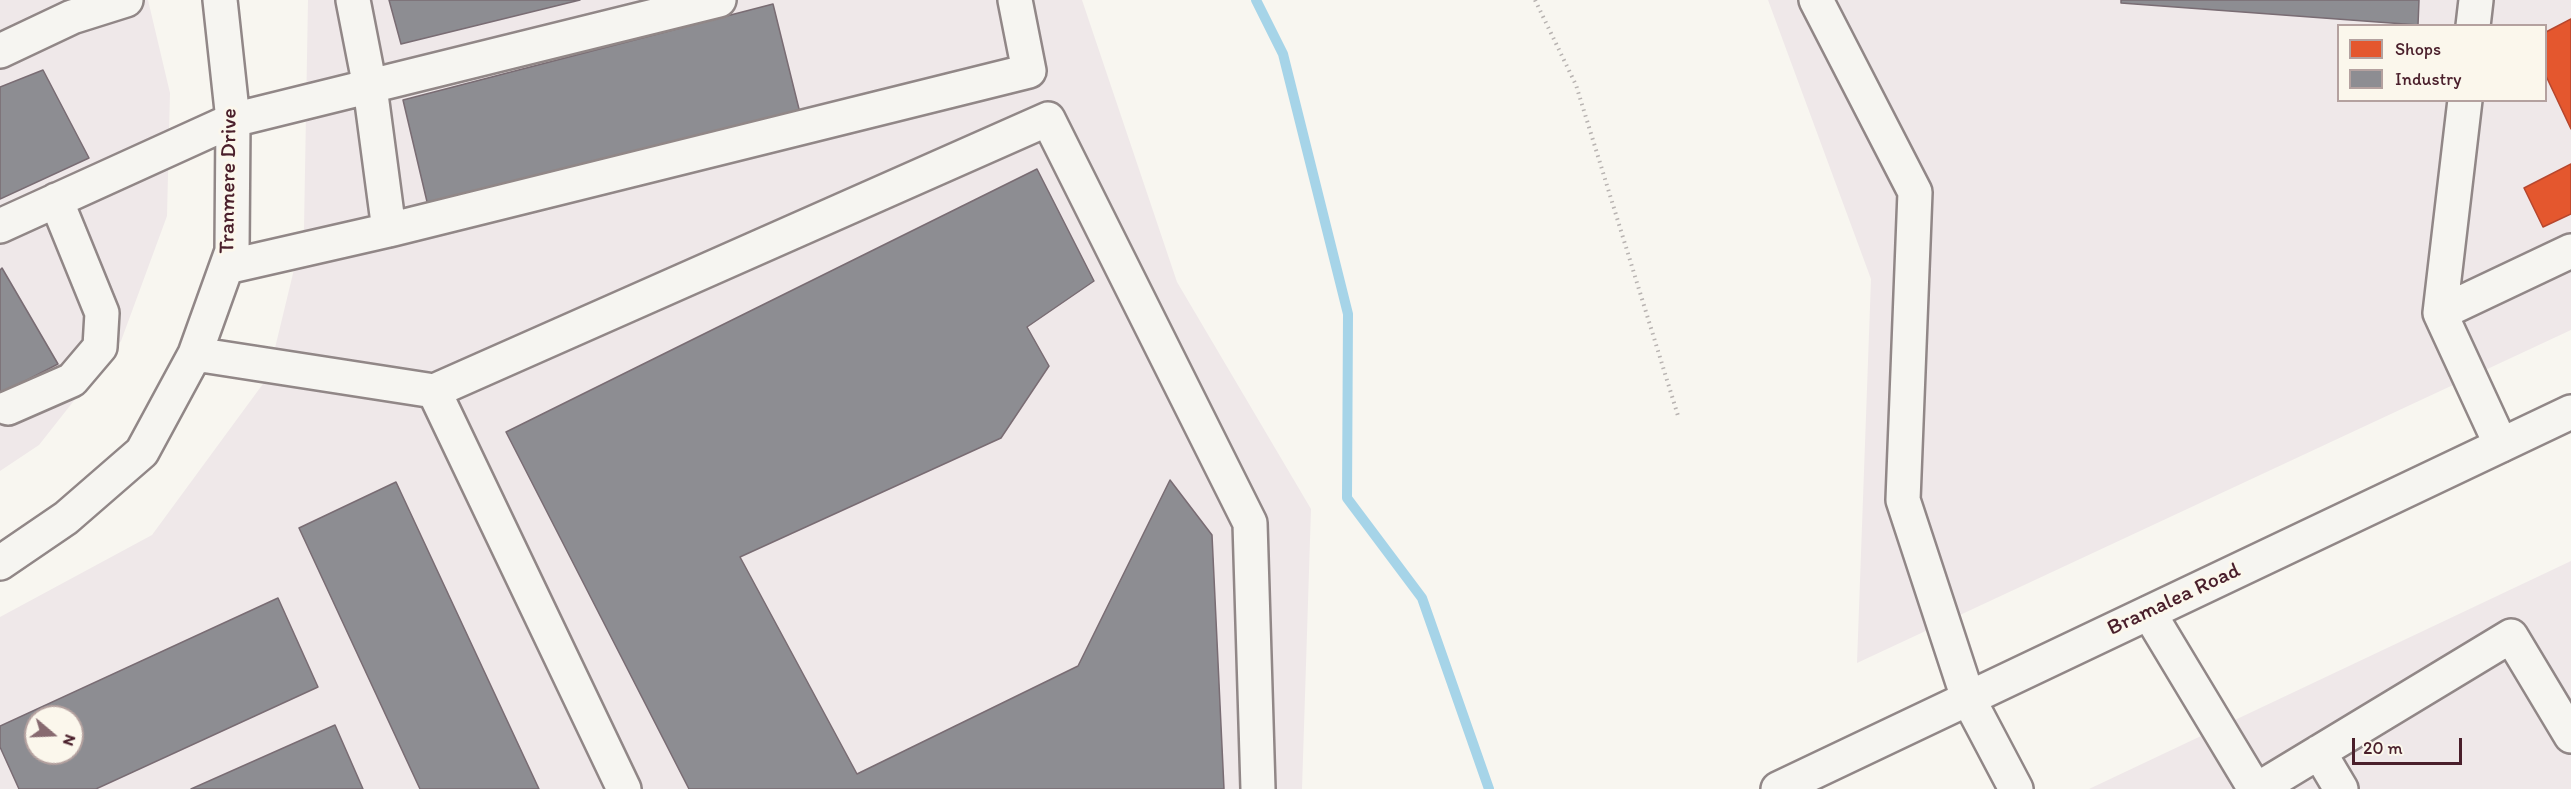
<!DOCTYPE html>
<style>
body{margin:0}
#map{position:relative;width:2571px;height:789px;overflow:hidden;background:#f8f6f0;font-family:Itim,sans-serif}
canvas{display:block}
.legend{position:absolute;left:2337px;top:24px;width:210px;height:78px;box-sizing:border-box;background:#fbf7ec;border:2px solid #b4a19f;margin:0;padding:8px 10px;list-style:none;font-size:18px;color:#4a1f2b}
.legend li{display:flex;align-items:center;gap:12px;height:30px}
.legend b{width:30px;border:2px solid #b4a19f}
.north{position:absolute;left:24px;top:705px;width:60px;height:60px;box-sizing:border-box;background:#fbf7ec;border:2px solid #b4a19f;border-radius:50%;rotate:109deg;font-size:16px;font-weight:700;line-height:24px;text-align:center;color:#4a1f2b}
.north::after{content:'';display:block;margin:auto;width:21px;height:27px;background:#876a70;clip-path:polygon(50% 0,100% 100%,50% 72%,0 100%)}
.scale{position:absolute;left:2352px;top:738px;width:110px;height:27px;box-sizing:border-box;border:3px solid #4a1f2b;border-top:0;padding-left:8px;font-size:18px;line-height:21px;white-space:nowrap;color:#4a1f2b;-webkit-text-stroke:4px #fbf7ec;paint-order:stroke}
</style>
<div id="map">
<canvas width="2571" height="789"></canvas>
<ul class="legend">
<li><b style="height:16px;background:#e4572e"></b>Shops</li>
<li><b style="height:16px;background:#8d8d92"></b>Industry</li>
</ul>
<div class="north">N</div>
<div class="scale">20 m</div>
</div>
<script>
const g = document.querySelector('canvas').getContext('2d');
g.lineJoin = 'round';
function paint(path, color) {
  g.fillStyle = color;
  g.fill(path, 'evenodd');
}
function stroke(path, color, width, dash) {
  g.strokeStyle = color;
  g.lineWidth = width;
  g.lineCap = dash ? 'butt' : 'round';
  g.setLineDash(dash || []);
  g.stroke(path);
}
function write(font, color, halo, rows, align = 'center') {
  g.font = font + ' Itim,sans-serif';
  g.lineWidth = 6;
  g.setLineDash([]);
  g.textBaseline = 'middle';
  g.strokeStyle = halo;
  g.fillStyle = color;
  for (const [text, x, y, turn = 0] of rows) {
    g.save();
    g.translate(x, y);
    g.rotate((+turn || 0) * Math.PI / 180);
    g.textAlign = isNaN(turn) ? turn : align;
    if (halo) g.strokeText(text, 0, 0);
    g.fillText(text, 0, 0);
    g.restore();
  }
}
paint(new Path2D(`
 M 0,0 L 148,0 L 170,93 L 167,216 L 121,341 L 39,445 L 0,471 Z
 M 308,0 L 1082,0 L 1177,282 L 1311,509 L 1302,789 L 0,789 L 0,617 L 152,535 L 268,377 L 304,228 ZM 36,717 L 72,717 L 72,753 L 36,753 Z
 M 1768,0 L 2571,0 L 2571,330 L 1857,663 L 1871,279 ZM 2338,26 L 2546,26 L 2546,100 L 2338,100 Z
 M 2571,561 L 2571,789 L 2089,789 Z`), '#efe8e9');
const shops = new Path2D(`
 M 2571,19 L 2571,129 L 2546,76 L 2546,32 Z
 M 2571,164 L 2571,214 L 2543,227 L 2524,188 Z`);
paint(shops, '#e4572e');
stroke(shops, '#b6462d', 1.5);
const industry = new Path2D(`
 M 389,0 L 580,0 L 401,44 Z
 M 2121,0 L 2419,0 L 2418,25 L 2121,3 Z
 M 773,4 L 801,117 L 428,206 L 403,100 Z
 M 43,70 L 89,158 L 0,199 L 0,87 Z
 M 1037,169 L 1094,281 L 1027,327 L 1049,366 L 1001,438 L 740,557 L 857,774 L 1078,666 L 1170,480 L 1212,535 L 1224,789 L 689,789 L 506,432 Z
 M 2,268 L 58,364 L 0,394 L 0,270 Z
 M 396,482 L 539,789 L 420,789 L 299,528 Z
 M 278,598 L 318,687 L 96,789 L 19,789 L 0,747 L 0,726 ZM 36,717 L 72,717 L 72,753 L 36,753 Z
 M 335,725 L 363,789 L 191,789 Z`);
paint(industry, '#8d8d92');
stroke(industry, '#796c73', 1.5);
stroke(new Path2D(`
 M 1256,0 L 1283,54 L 1348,314 L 1347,498 L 1422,598 L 1489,789`), '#a6d4e8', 10);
const minor = new Path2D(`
 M 1816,0 L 1915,192 L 1903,500 L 1968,698 L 2016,789
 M 2473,26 L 2476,0
 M 0,51 L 72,17 L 126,0
 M 2465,100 L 2440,313 L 2501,445
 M 0,226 L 233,120 L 719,0
 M 389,230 L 1029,71 L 1015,0
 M 227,267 L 389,230 L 370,87 L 353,0
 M 2440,313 L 2571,251
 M 195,354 L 434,391
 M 8,408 L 72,380 L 100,347 L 102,313 L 56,200
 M 0,563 L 66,518 L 142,452 L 195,354 L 232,251 L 233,120 L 220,0
 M 2149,613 L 2255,789
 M 2319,752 L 2341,789
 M 624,789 L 434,391 L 1048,119 L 1250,523 L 1258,789
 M 2258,789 L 2511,636 L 2571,736`);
const major = new Path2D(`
 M 1778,789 L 2571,412`);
stroke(minor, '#918787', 38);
stroke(major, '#918787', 38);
stroke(new Path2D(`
 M 1535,0 L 1576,85 L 1679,419`), '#b8b3b1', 4, [1.5, 4.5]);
stroke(minor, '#f6f5f1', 33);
stroke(major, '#f6f5f1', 33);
write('22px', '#4a1f2b', '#fbf7ec', [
 ["Tranmere Drive",229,181,-89],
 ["Bramalea Road",2174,600,-25]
]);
</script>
